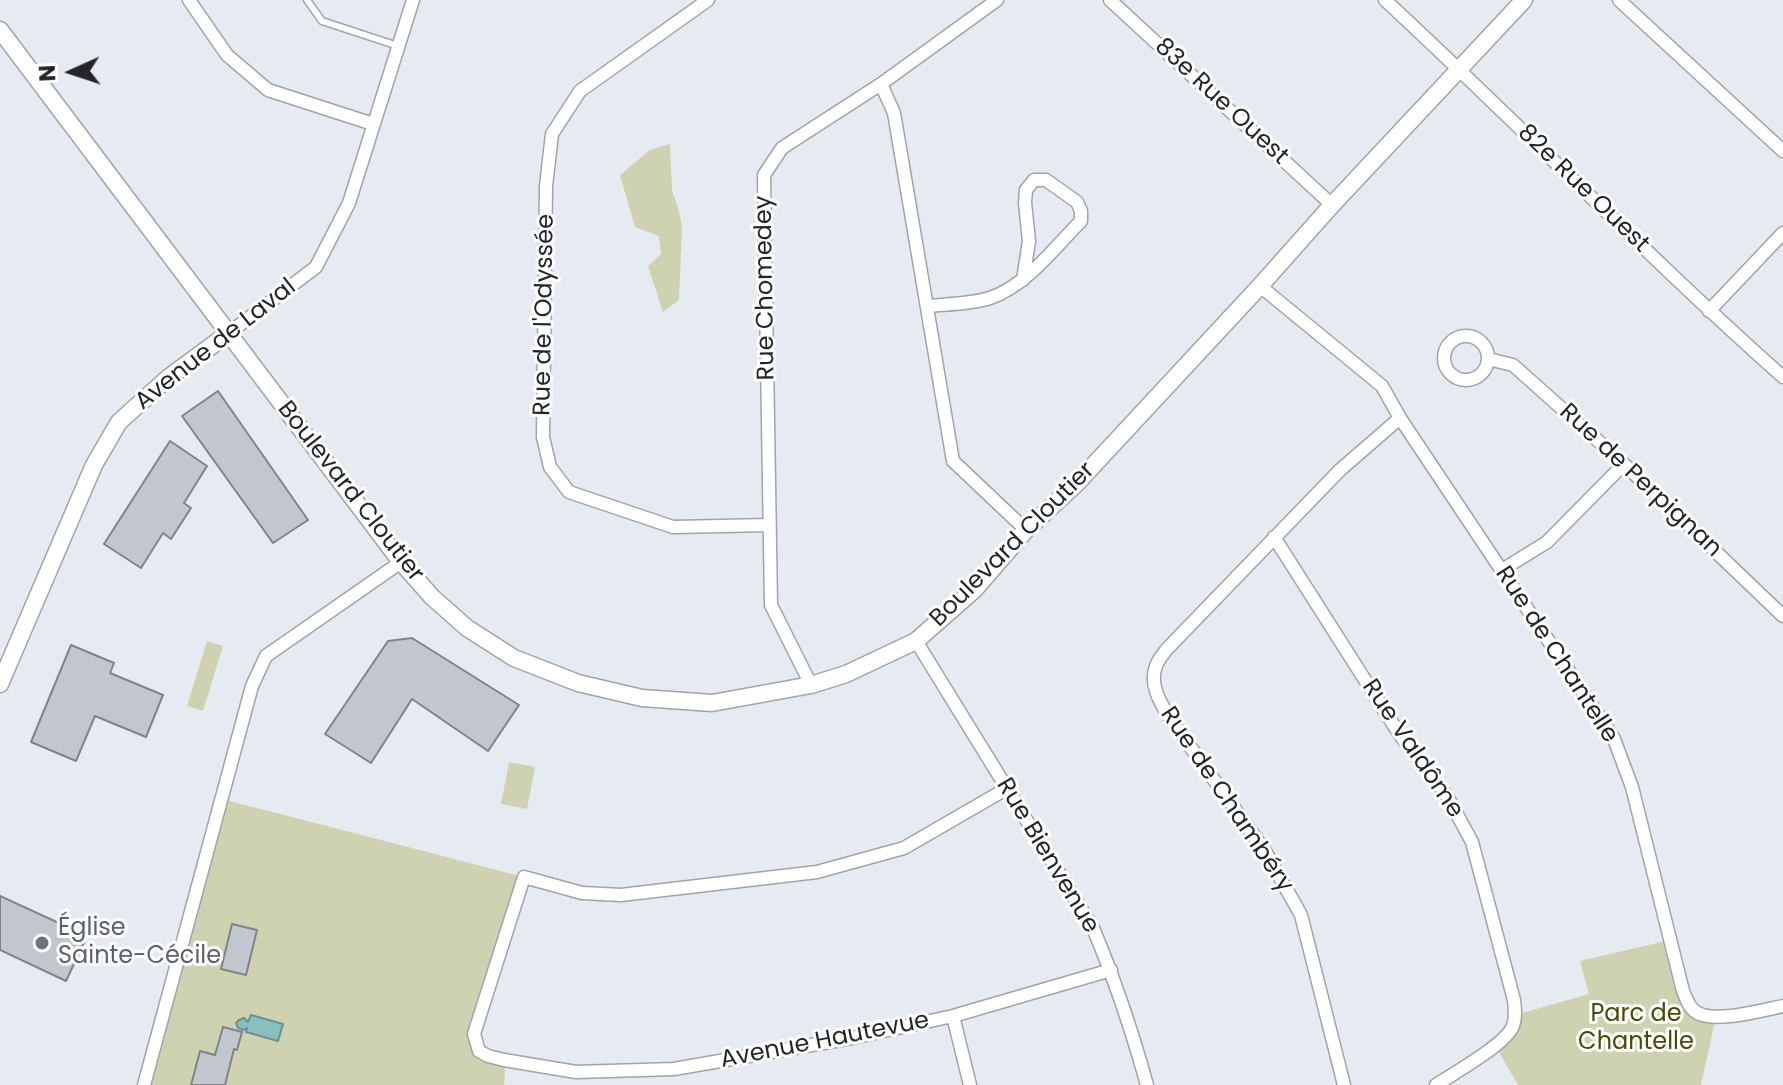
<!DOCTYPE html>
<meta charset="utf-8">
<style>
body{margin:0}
#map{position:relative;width:1783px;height:1085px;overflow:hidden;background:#e6eaf1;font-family:Poppins,sans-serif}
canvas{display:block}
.north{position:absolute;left:32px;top:32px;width:80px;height:80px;-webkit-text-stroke:6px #fff;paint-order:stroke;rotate:267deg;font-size:22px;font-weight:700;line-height:32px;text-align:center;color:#242527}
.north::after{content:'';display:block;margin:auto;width:28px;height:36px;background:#242527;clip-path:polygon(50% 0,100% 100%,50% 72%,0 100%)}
</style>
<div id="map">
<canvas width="1783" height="1085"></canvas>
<div class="north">N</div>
</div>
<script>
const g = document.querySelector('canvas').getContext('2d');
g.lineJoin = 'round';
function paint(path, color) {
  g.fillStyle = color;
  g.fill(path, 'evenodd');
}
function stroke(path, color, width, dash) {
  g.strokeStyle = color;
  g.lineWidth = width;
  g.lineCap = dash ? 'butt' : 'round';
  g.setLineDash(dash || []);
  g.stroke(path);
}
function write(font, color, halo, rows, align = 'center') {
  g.font = font + ' Poppins,sans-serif';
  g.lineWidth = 6;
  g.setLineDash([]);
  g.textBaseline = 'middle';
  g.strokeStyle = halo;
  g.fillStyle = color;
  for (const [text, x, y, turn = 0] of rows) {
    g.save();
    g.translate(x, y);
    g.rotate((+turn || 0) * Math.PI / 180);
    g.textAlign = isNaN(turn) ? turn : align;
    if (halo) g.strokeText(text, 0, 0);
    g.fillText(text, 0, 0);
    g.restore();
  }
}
paint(new Path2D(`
 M 670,144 L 672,190 L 679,211 L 682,226 L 679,300 L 663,312 L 648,266 L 661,254 L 659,236 L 635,227 L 620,175 L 650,150 Z
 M 207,641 L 223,646 L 203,711 L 187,706 Z
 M 509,762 L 535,767 L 527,809 L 501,804 Z
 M 222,799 L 524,877 L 474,1034 L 479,1051 L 504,1060 L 505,1072 L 504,1085 L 144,1085 Z
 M 1670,940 L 1687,1003 L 1716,1017 L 1701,1085 L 1518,1085 L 1495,1045 L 1515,1015 L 1589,994 L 1580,961 Z`), '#cfd2b0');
const water = new Path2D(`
 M 251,1015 L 283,1024 L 278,1041 L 246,1032 L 247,1028 L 243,1030 L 238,1028 L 236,1023 L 239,1020 L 244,1018 L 248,1022 Z`);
paint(water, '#89bfbf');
stroke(water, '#6b9191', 2);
const building = new Path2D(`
 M 218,391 L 308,520 L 273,543 L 182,416 Z
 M 170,441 L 207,466 L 184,503 L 191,508 L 171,539 L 163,533 L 141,568 L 104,544 Z
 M 412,638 L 519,705 L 488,751 L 412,699 L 371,763 L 325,734 L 388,641 Z
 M 71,645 L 114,663 L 110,673 L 163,695 L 146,737 L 95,716 L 76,761 L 31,742 Z
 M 0,896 L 87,936 L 66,981 L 0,950 Z
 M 232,924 L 257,930 L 246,975 L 221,969 Z
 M 223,1027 L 242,1032 L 237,1050 L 234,1049 L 225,1085 L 191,1085 L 200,1051 L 215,1055 Z`);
paint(building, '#c2c7cd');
stroke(building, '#80848a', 2);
const service = new Path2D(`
 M 307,0 L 322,21 L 398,46`);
const minor = new Path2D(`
 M 189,0 L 227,55 L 268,90 L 373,124
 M 708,0 L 580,91 L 552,134 L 546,186 L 543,437 L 550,467 L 569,492 L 673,527 L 769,525
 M 1110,0 L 1332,205
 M 1385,0 C 1519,124 1646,255 1783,377
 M 1619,0 L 1783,151
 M 881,84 L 894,113 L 953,461 L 1026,530
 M 1260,286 L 1382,386 L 1400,418 L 1614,739 L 1632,787 L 1683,991 C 1686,998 1689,1008 1696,1012 C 1713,1024 1763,1010 1783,1006
 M 928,306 C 948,304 971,304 990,298 C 1026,286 1055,247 1081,221 L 1081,211 L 1077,202 L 1046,180 L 1034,180 L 1026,190 L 1025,203 L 1029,241 L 1023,280
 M 1709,311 L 1783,233
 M 229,333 L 316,267 L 349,203 L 413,0
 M1444 358a22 22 0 1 1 44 0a22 22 0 1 1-44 0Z
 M 1488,359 L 1513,365 L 1624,464 L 1783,616
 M 1274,537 L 1400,735 L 1447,796 L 1472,842 L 1514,1000 C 1515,1009 1516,1018 1513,1026 C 1505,1045 1454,1073 1436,1085
 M 1502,570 L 1547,542 L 1624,464
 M 916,641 L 1093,928 C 1115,980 1132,1031 1147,1085
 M 811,685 L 771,605 L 764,175 L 782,148 L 881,84 L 997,0
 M 1006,789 L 904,848 L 817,872 L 621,895 L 582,893 L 524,877 L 474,1034 L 479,1051 L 488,1056 L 504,1060 L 576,1072 L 674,1069 L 852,1038 L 953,1016 L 1111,970
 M 953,1016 L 970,1085
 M 144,1085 L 252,686 L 266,656 L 401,562
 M 1344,1085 L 1301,915 L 1265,851 L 1169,717 C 1160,702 1149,684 1156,666 C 1158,660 1163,654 1167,649 L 1340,470 L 1400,418`);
const tertiary = new Path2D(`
 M 0,30 L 401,562 L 432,597 L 467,628 L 514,658 L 578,683 L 642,698 L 712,703 L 811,685 L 846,674 L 916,641 L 975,589 L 1026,530 L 1077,483 L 1260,286 L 1332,205 L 1524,0
 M 0,684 L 94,465 L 119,422 L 168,378 L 229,333`);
stroke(service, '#a0a4aa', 9);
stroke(minor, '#a0a4aa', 15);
stroke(tertiary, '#a0a4aa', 19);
stroke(service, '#fff', 6);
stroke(minor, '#fff', 12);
stroke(tertiary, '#fff', 16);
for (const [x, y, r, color] of [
 [42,943,8,"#6b7280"]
]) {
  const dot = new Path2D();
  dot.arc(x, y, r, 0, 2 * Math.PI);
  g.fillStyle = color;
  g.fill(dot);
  stroke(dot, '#fff', 3);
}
write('24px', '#242527', '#fff', [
 ["83e Rue Ouest",1221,102,43],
 ["82e Rue Ouest",1583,189,44],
 ["Rue Chomedey",766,288,-91],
 ["Rue de l'Odyssée",545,315,-89],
 ["Avenue de Laval",216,345,-38],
 ["Rue de Perpignan",1640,481,43],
 ["Boulevard Cloutier",350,492,52],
 ["Boulevard Cloutier",1013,545,-45],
 ["Rue de Chantelle",1556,655,57],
 ["Rue Valdôme",1412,749,56],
 ["Rue de Chambéry",1226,800,56],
 ["Rue Bienvenue",1047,856,59],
 ["Avenue Hautevue",825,1041,-11]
]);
write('24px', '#5b616d', '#fff', [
 ["Église",58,929],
 ["Sainte-Cécile",58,957]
], 'left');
write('24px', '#484b04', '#fff', [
 ["Parc de",1636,1015],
 ["Chantelle",1636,1043]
]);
</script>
